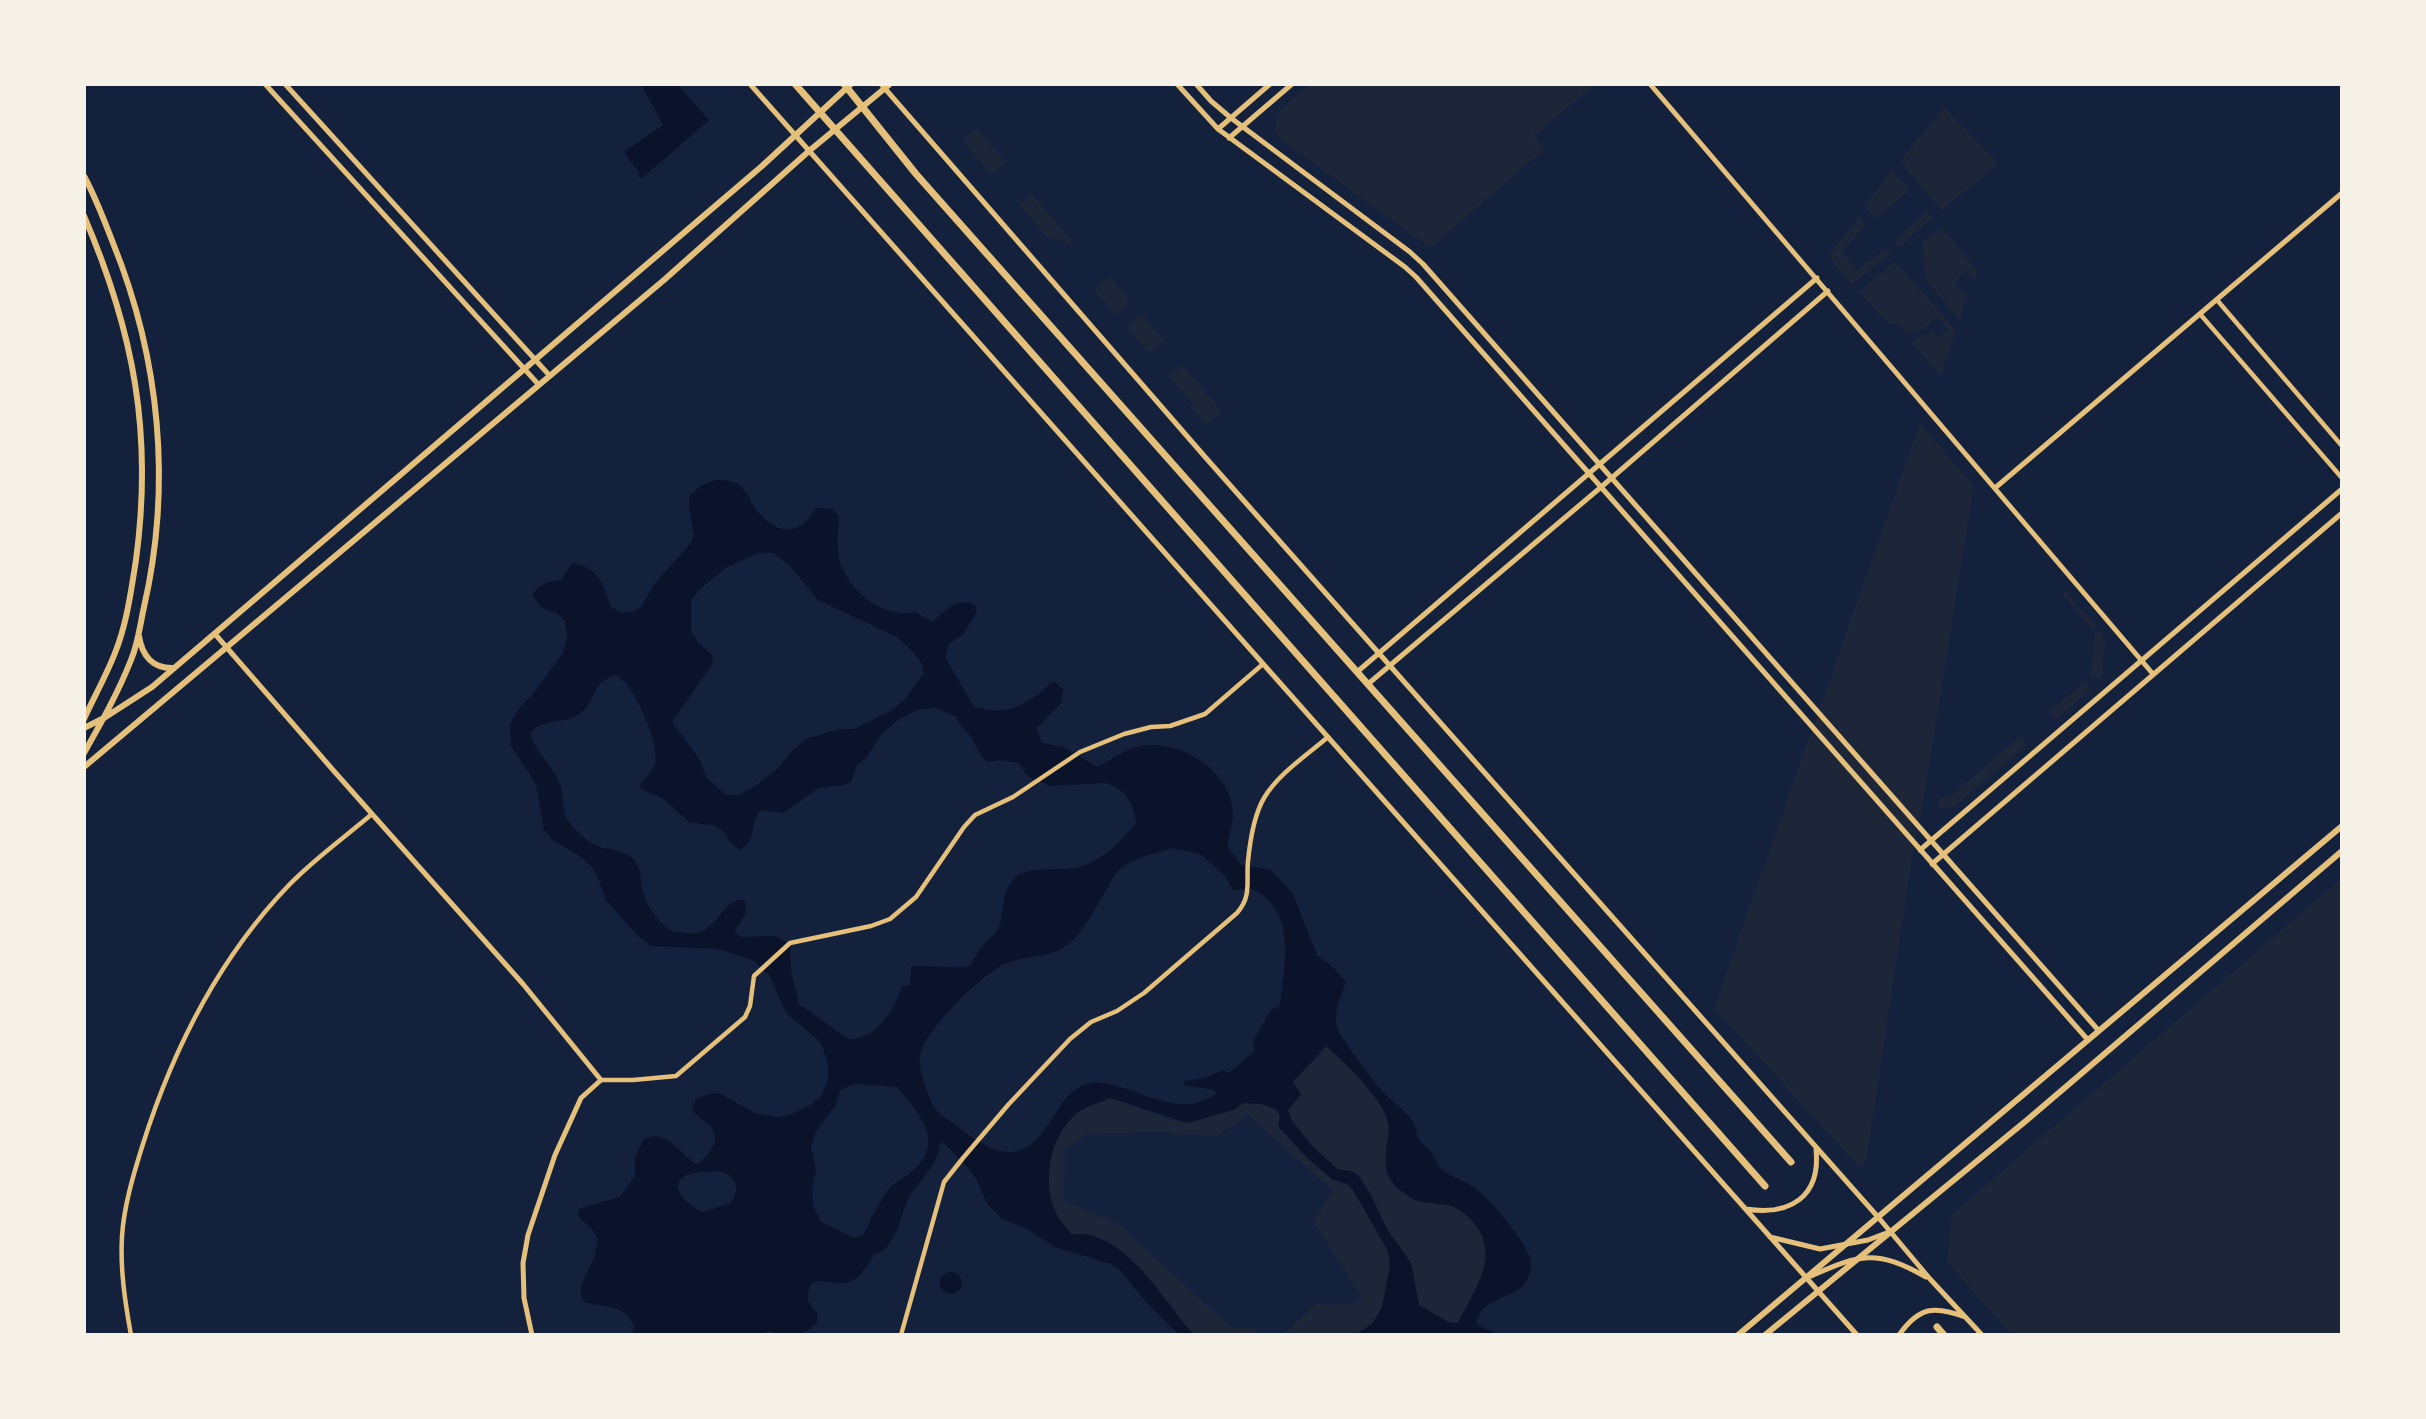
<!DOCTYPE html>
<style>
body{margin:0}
#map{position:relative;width:2426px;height:1419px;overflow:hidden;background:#14213d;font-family:"Source Serif 4",serif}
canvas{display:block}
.frame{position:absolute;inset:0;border:86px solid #f6f1e7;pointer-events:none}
</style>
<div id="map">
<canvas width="2426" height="1419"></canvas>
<div class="frame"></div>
</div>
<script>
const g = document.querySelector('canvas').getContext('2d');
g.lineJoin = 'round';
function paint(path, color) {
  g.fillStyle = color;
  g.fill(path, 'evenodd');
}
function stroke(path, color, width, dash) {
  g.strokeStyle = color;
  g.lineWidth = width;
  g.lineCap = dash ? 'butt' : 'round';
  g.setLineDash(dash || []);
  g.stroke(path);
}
paint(new Path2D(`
 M 1310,84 L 1596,84 L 1534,136 L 1545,149 L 1430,248 L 1280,139 C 1265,115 1293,98 1310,84 Z
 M 1944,107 L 1999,163 L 1941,211 L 1900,161 Z
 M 977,128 L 1006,162 L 991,174 L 962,141 Z
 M 1892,169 L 1910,190 L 1876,219 L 1865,206 Z
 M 1032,194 L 1072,240 L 1069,243 L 1047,237 L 1019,205 Z
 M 1927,211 L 1933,218 L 1898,248 L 1893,242 Z
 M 1859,216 L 1866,225 L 1843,252 L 1857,270 L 1886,248 L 1891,253 L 1852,285 L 1828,256 Z
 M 1942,227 L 1978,271 L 1974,281 L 1965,271 L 1955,282 L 1966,296 L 1960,321 L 1926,281 L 1922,242 Z
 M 1895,261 L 1956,330 L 1941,377 L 1912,343 L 1919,336 L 1934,332 L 1939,337 L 1948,329 L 1937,317 L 1926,327 L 1906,335 L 1897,323 L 1888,324 L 1859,292 Z
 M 1110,276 L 1131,302 L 1116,315 L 1094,290 Z
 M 1142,314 L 1165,341 L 1149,354 L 1126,327 Z
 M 1182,364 L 1222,411 L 1206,425 L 1190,407 L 1193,404 L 1168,376 Z
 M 1920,423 L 1974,486 L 1922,810 L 1912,859 L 1866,1163 L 1858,1166 L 1714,1008 Z
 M 2065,590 L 2097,627 L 2093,631 L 2061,593 Z
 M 2099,630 L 2106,644 L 2101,679 L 2090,678 L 2095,634 Z
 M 2085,681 L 2092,689 L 2056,720 L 2049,712 Z
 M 2020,736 L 2027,745 L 1952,809 L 1938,808 L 1939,798 L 1948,798 Z
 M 2342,878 L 2342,1335 L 2011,1335 L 1947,1262 L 1952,1214 Z
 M 1325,1046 C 1342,1059 1389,1106 1389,1128 C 1389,1145 1379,1165 1391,1181 C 1410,1205 1423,1199 1448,1205 C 1459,1208 1466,1214 1474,1223 C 1501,1256 1474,1291 1458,1323 L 1448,1322 L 1419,1305 L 1411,1263 L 1387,1229 L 1372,1197 L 1359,1176 L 1354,1172 L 1338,1170 L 1312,1146 L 1292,1121 L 1287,1111 L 1301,1094 L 1292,1082 L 1319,1056 Z
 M 1111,1098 L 1177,1122 L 1200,1121 L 1216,1114 L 1229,1112 L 1242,1103 L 1262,1104 L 1276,1109 L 1280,1116 L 1332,1179 L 1347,1184 L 1358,1196 L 1388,1251 L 1390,1266 L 1382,1307 L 1373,1323 L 1355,1335 L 1283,1335 L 1315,1304 L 1351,1304 L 1362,1298 L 1313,1221 L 1333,1191 L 1248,1115 L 1216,1137 L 1162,1132 L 1087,1134 L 1065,1150 L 1064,1201 L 1116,1222 L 1232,1328 L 1255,1327 L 1258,1335 L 1194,1335 L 1179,1318 L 1173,1306 L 1091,1235 L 1071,1234 C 1066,1227 1058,1219 1055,1211 C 1042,1178 1050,1136 1077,1113 C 1086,1106 1101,1102 1111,1098 Z`), '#1d2539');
paint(new Path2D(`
 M 641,84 L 677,84 L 709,120 L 641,179 L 638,175 L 640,174 L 624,152 L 663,125 Z
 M 715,480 C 723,480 731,480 738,484 C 748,490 750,503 757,511 C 778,535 799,537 816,508 L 832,509 L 839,516 C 839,532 835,552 842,567 C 853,595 886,619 916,612 L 932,622 C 945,611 957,596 975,605 L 977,612 L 963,634 L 949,644 L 945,657 L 974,707 C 1012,717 1026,704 1054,681 L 1063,689 L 1062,702 L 1037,728 L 1040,739 L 1043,743 L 1063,747 L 1098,767 C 1114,757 1130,746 1148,745 C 1184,743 1225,769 1232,805 C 1235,818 1230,833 1227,846 L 1241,865 L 1271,870 L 1293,894 L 1317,955 L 1334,968 L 1346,982 C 1341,996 1332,1015 1338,1030 C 1339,1035 1379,1088 1384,1093 C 1393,1102 1410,1113 1415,1126 C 1417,1130 1416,1135 1418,1139 C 1422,1144 1428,1147 1431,1152 C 1435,1157 1436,1163 1440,1168 C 1450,1177 1461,1179 1472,1186 C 1488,1196 1532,1246 1531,1265 C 1529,1304 1483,1289 1476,1324 L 1499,1335 L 1355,1335 L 1373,1323 L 1382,1307 L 1390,1266 L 1388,1251 L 1353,1190 L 1347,1184 L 1332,1179 L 1307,1158 L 1278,1126 L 1280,1116 L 1276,1109 L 1262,1104 L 1243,1103 L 1236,1109 L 1187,1123 L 1111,1098 C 1101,1102 1086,1106 1077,1113 C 1050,1136 1042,1178 1055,1211 C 1058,1219 1066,1227 1071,1234 C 1079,1234 1087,1234 1094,1236 C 1138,1251 1165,1303 1194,1335 L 1179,1335 L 1146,1302 L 1119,1269 L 1111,1264 L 1055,1247 L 1029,1230 L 1001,1218 L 987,1204 L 977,1180 L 969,1169 L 944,1143 L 940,1143 C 938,1167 918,1180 908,1200 C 900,1216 899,1234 886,1248 C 883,1251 878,1252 874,1254 C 868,1266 856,1286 839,1283 C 829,1282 820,1279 811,1284 C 804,1304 809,1300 818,1315 L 817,1323 C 803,1336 787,1339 770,1331 L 758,1335 L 632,1335 L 634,1326 C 623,1302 606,1309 584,1302 C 575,1286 589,1273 594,1257 C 596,1251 596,1245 598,1238 L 592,1229 L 578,1216 L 580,1208 L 620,1197 L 635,1176 L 635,1158 L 643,1140 L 649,1137 L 657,1136 L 668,1140 L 693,1162 L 698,1164 C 709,1155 722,1140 710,1126 C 704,1120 697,1117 692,1110 L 696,1099 L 709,1094 L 719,1093 L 755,1113 L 776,1117 L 787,1116 L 809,1106 L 821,1096 L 828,1080 L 828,1063 L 821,1043 L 786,1013 L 769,975 L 753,960 L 718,949 L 651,946 L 638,936 L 606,900 L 598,878 L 591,866 L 578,855 L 553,840 L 544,830 L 536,784 L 511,746 L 510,724 L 520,707 L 532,695 L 563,653 L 567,636 L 565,621 L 558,614 L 542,608 L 532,595 C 539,584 548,581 561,580 L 572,564 C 596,564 606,587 610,606 L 621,613 L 632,612 L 642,606 L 654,584 L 690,544 L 694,535 L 689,507 L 690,495 L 702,485 ZM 758,553 L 773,553 L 789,565 L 818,600 L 897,637 L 914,653 L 922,664 L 924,673 L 907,697 L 892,710 L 854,729 L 840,729 L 808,738 L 795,748 L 777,769 L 755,786 L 739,795 L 726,795 L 706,777 L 700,760 L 672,722 L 713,663 L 712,655 L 698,642 L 691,631 L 691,601 L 698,591 L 725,568 ZM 616,675 C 620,679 626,682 629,688 C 640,701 660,747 655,764 C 653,771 643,780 639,787 L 648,793 L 661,797 L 689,822 L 716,826 L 725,833 L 729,841 L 740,850 C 757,842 749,821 761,810 L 783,813 L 819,788 L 844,785 L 852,781 L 857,765 L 866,758 L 880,736 L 899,719 L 917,710 L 935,708 L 957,717 C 959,727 966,729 971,737 C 977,748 978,753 987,762 L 999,760 L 1019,763 L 1028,777 L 1051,786 L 1106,783 C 1124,787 1135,805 1136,823 C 1120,842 1104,860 1079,867 C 1062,872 1030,865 1016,877 C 1001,890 1004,908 1000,924 C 996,935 990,937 983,945 C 978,950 975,958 971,965 L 964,967 L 911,966 L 910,985 L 903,986 C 893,1010 878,1040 848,1039 L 799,1004 L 791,971 L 790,944 L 776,936 L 741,937 L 734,932 L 745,915 L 746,903 L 742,900 C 720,900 717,937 687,933 C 683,932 677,933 673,931 C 659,925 647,906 643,892 C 640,881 642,871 635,861 C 625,847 604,852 590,842 C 583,837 572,828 567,819 C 562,810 564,795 560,784 C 553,765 535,752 530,733 C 544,717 563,725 578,715 C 599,700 588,684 616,675 ZM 1172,848 L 1200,854 L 1225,876 L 1233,890 C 1240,890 1250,888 1256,891 C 1297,912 1284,969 1280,1006 L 1271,1010 L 1253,1041 L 1255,1051 L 1229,1073 L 1223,1070 L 1205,1078 L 1185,1081 L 1183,1085 L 1214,1090 L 1216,1094 C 1179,1118 1149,1093 1112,1085 C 1105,1083 1097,1081 1090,1083 C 1052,1092 1051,1149 1011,1152 C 990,1154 962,1129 944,1117 C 935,1111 931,1102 927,1091 C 924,1082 918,1066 920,1056 C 926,1028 977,980 1001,966 C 1021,955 1047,959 1066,946 C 1083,934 1095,908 1106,891 C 1110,885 1113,876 1118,871 C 1132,858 1153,854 1172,848 ZM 1326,1046 C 1343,1060 1390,1105 1389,1128 C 1388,1145 1382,1160 1389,1177 C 1394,1187 1410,1199 1421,1202 C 1430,1204 1439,1203 1448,1205 C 1459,1208 1466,1214 1474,1223 C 1501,1256 1474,1291 1458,1323 L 1448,1322 L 1419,1305 L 1411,1263 L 1387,1229 L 1372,1197 L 1359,1176 L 1354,1172 L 1338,1169 L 1312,1146 L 1292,1121 L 1288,1110 L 1301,1094 L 1293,1082 ZM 859,1084 L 897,1087 C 919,1114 948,1143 910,1173 C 903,1179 893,1182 888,1190 C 878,1204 871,1220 863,1235 L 854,1238 L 820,1221 L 813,1205 L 812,1191 L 816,1170 L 811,1147 L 816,1131 L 835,1106 L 840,1091 L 849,1086 ZM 715,1171 C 734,1172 744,1189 729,1204 L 702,1212 C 691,1207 666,1188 685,1176 C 693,1172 706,1172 715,1171 Z
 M940 1283a11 11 0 1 1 22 0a11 11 0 1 1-22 0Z`), '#0b132b');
stroke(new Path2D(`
 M 2217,300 L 2342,446
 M 2200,314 L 2342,478
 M 601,1080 L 633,1080 L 676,1076 L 745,1017 L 750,1006 L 754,976 L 790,943 L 871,926 L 890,919 L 916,897 L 964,827 L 975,815 L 1013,797 L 1080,752 L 1124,734 L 1151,727 L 1170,726 L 1205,714 L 1263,664
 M 131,1335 C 125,1302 120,1269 122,1236 C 124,1206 133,1176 142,1147 C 172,1051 219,958 289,885 C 314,859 345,837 372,814
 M 901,1335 L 944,1182 L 963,1158 L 1008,1105 L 1070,1039 L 1091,1022 L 1117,1011 L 1144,993 L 1237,913 C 1252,896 1246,882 1248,861 C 1250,841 1254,815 1264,798 C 1278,774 1307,755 1328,737`), '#e5c07b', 4.5);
stroke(new Path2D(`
 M 265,84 L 539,385
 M 285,84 L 550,376
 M 750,84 L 1857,1335
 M 881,84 L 1206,458 L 1878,1217 L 1930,1279 L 1982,1335
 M 1177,84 L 1218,129 L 1405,267 L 1416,277 L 2088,1040
 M 1196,84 L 1211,101 L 1231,118 L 1410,252 L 1423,264 L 2099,1031
 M 1650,84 L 2153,674
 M 1218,129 L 1270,84
 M 1229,138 L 1292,84
 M 1995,488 L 2342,193
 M 215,634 L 333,770 L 523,984 L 601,1080 L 581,1098 L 555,1155 L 528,1235 L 523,1263 L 524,1298 L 532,1335
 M 1357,672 L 1817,278
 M 1368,684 L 1600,488 L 1828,291
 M 1920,850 L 2342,489
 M 1932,864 L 2342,513
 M 1746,1209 C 1790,1216 1821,1197 1816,1149
 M 1770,1237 L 1820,1249 L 1868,1240 L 1889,1232
 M 1811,1276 C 1861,1254 1876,1249 1926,1277
 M 1899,1335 C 1919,1307 1934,1305 1965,1317`), '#e5c07b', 5);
stroke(new Path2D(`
 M 84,176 C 96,198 104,220 113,243 C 160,359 172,485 144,607 C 140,625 138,644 131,660 C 118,693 101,723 84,753
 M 84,216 C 134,332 153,434 136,560 C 131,591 127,623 115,653 C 106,676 94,697 84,719
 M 139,636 C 142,656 153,669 174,668
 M 84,728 L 104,718 L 152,687 L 762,166 L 851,84
 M 84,767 L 664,280 L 809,151 L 890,84
 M 1738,1335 L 2342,826
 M 1765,1335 L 2027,1120 L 2342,851`), '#e5c07b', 6);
stroke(new Path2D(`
 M 795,84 L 1765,1186
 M 844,84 L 916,174 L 1791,1162
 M 1937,1327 L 1944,1335`), '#e5c07b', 7);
</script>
